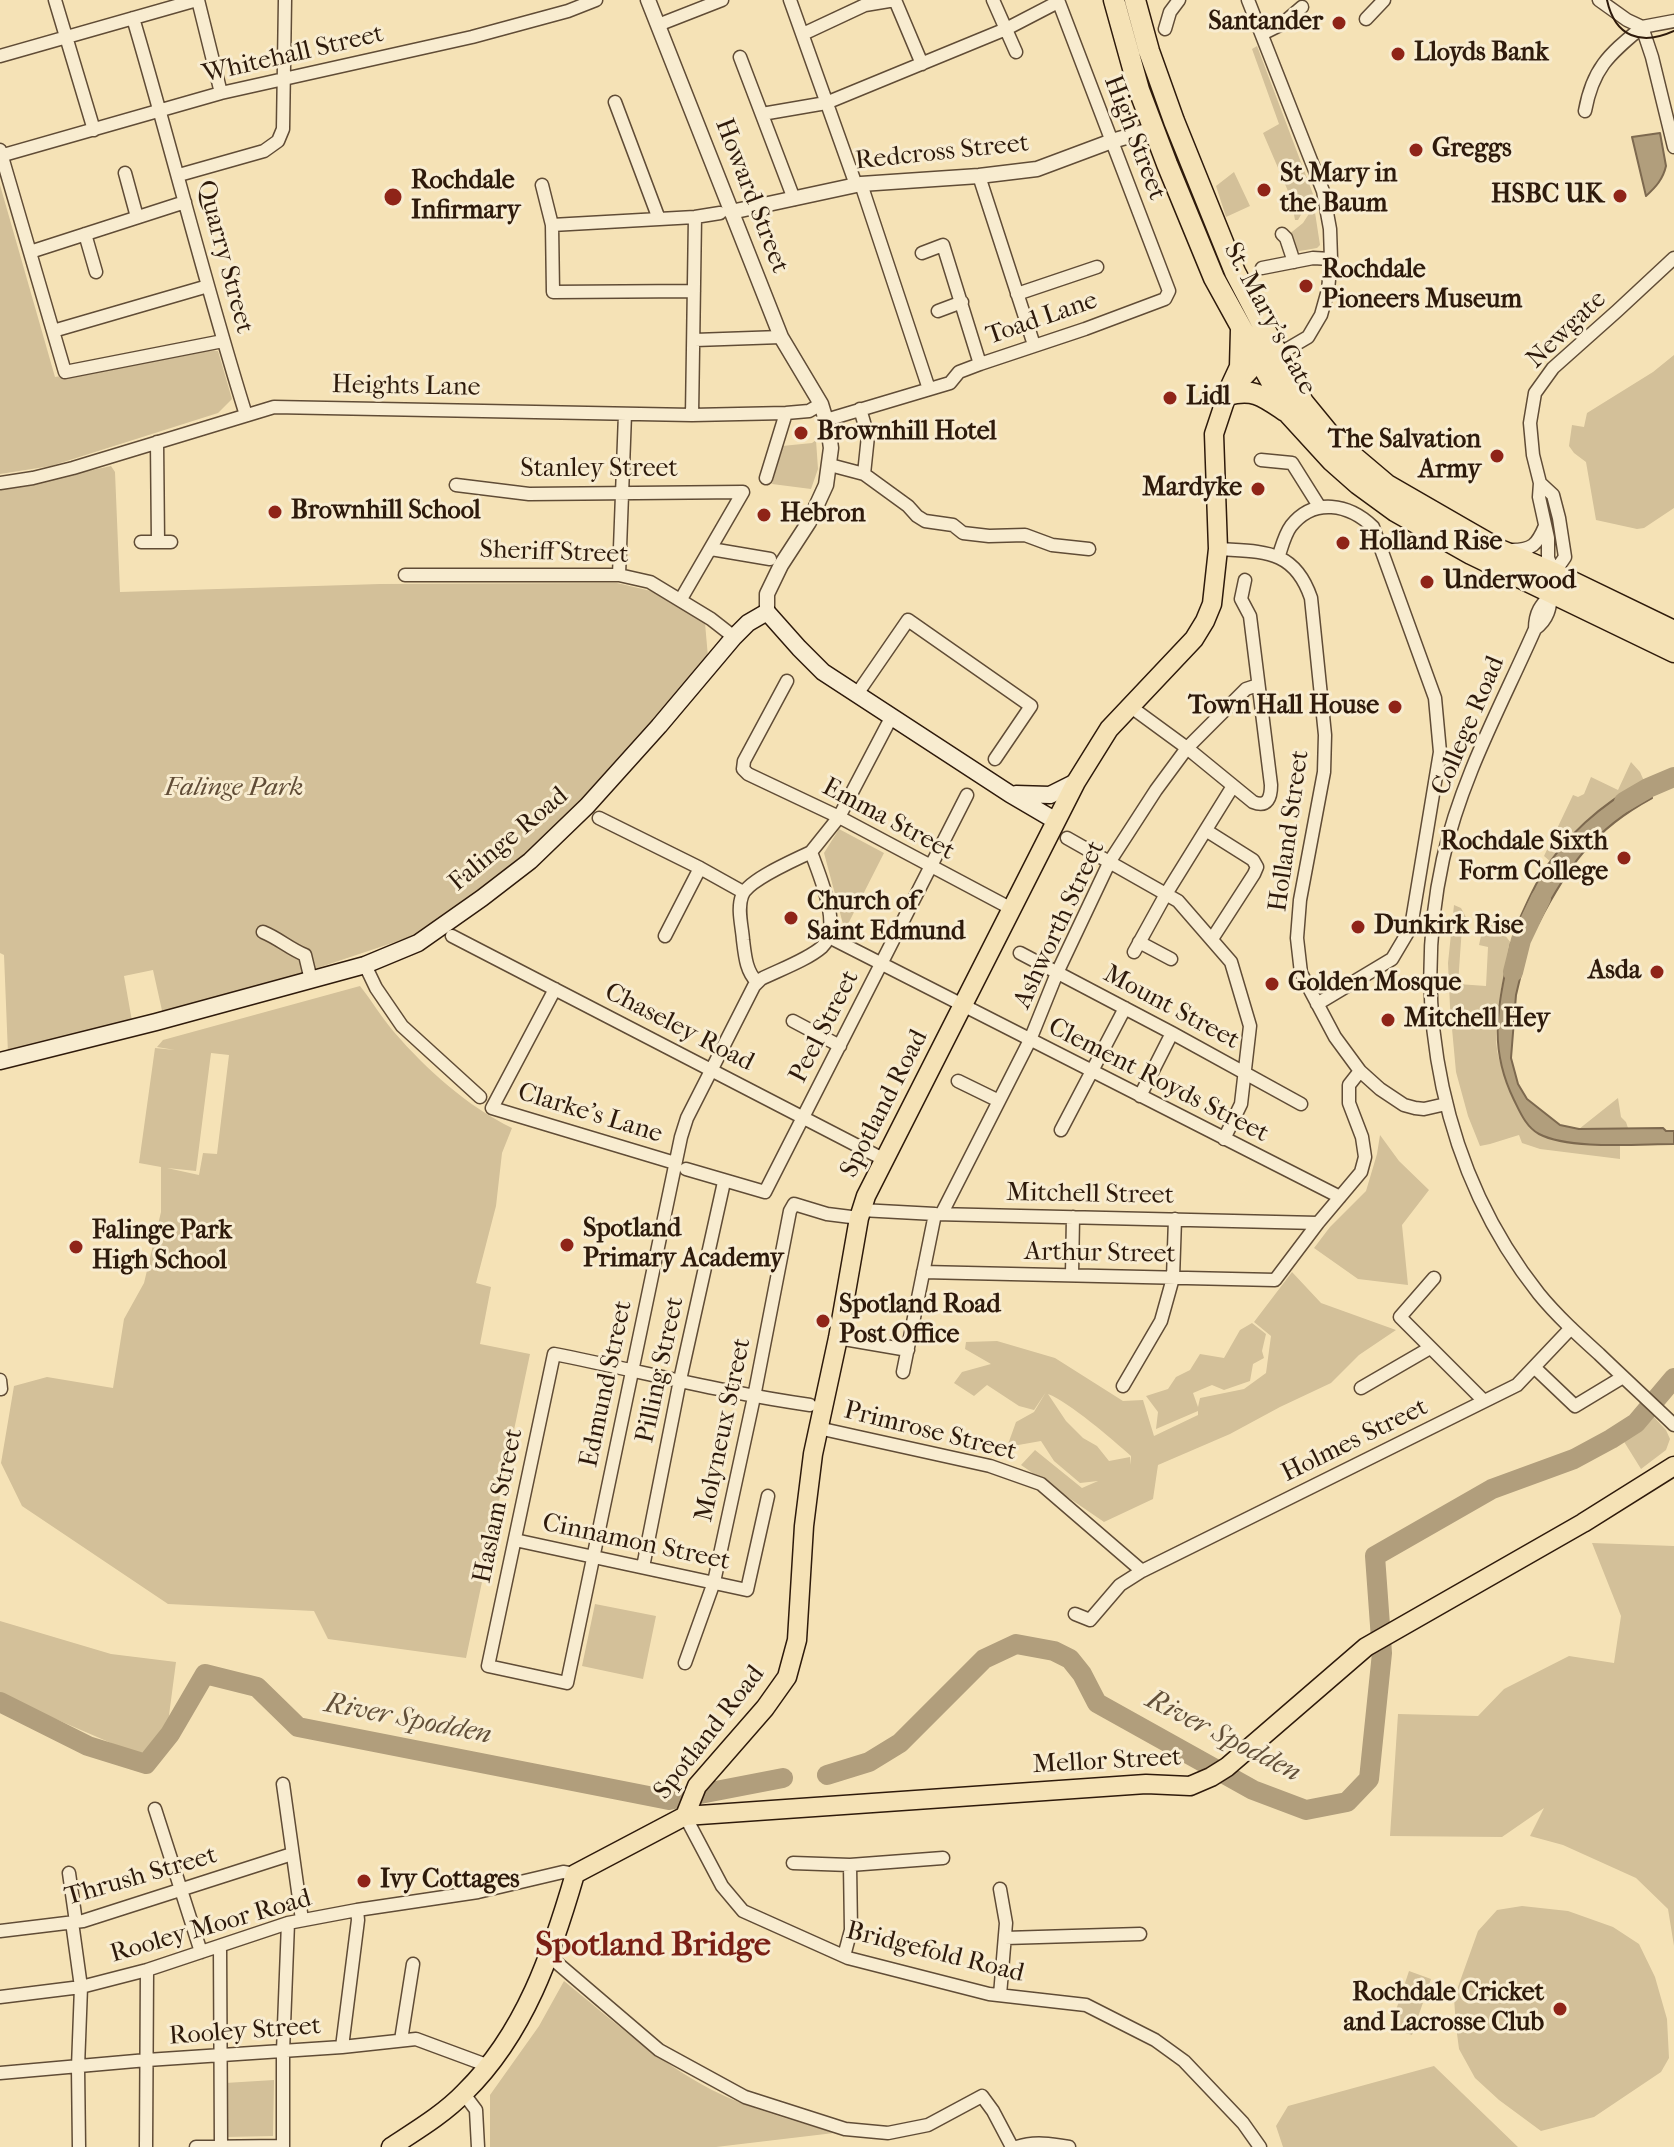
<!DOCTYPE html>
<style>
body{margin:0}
canvas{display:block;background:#f5e2b6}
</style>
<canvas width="1674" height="2147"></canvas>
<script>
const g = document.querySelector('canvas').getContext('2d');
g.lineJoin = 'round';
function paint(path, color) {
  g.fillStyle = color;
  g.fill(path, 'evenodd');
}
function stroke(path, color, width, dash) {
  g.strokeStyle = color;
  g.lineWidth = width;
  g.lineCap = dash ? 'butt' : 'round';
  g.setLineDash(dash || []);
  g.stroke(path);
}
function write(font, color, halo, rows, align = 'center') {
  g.font = font + ' "IM FELL French Canon",serif';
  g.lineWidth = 6;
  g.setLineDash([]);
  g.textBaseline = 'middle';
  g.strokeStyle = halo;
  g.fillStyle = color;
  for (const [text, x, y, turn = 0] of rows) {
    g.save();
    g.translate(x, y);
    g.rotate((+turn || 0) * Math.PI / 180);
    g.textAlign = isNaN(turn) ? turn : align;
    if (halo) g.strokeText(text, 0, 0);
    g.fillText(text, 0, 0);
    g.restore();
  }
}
paint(new Path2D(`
 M 1257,46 L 1313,194 L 1298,220 L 1295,220 L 1291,198 L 1263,133 L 1279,124 L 1252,49 Z
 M 1234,172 L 1250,206 L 1226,217 L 1216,186 Z
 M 0,185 L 55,377 L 206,350 L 218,351 L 232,399 L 218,413 L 51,466 L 0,474 Z
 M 1314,206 L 1320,245 L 1317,248 L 1294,252 L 1288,235 L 1303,223 Z
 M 1674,355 L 1674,508 L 1644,528 L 1637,529 L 1596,520 L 1586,462 L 1574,453 L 1569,446 L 1572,425 L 1584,427 L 1587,413 L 1653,372 Z
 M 816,440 L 818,469 L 811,489 L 772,484 L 782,446 L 812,443 Z
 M 111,466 L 115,472 L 120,592 L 380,584 L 617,583 L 651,591 L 701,619 L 705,623 L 708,657 L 571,810 L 528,853 L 494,880 L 416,935 L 222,1000 L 163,1015 L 153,970 L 124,976 L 132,1021 L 8,1054 L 4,955 L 0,953 L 0,490 Z
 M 1631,762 L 1640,772 L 1644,781 C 1607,801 1577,827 1551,862 L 1544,856 L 1573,795 L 1578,797 L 1584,794 L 1591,777 L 1618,790 Z
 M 839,829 L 884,853 L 846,928 L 843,924 L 824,853 Z
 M 1454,905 L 1461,908 L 1468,921 L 1467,926 L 1462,927 L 1458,984 L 1486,986 L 1488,947 L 1479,945 L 1483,927 L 1488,923 L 1504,929 L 1504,934 L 1511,943 C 1504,979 1488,1030 1501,1065 C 1508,1086 1520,1107 1530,1127 C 1554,1146 1590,1144 1620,1144 L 1620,1159 L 1540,1149 L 1522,1143 L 1519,1135 L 1490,1144 L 1480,1146 L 1468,1116 L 1456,1072 L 1450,1007 L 1448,963 Z
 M 360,986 C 372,1001 382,1018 394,1032 C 427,1070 467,1106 512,1128 L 502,1153 L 496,1206 L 476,1283 L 491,1287 L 480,1344 L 530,1354 L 466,1658 L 328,1639 L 314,1611 L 168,1604 L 22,1506 L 1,1463 L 14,1386 L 47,1377 L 113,1388 L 124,1319 L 144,1283 L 161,1212 L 161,1167 L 139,1163 L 155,1048 L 175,1050 L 157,1047 L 163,1040 ZM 211,1053 L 229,1055 L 217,1154 L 203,1153 L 199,1175 L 167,1168 L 196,1171 Z
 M 1618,1098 L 1621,1117 L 1626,1122 L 1628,1128 L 1579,1129 Z
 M 1380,1135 L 1399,1161 L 1429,1190 L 1402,1225 L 1408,1285 L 1358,1279 L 1314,1248 L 1330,1227 L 1366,1191 L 1377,1154 Z
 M 1292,1272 L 1321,1303 L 1396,1330 L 1359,1355 L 1331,1383 L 1280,1407 L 1230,1434 L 1158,1465 L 1153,1499 L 1104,1522 L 1021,1465 L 1035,1450 L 1082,1488 L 1098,1481 L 1080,1483 L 1054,1461 L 1041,1441 L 1007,1447 L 1016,1422 L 1034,1412 L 1046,1392 L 1034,1410 L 1019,1406 L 987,1385 L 974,1396 L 954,1383 L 962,1372 L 991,1364 L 965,1349 L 966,1342 L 997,1341 L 1055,1358 L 1123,1401 L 1143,1400 L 1154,1436 L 1198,1415 L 1198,1411 L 1156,1429 L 1158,1412 L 1146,1396 L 1168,1389 L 1176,1377 L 1190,1370 L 1200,1354 L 1224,1358 L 1240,1330 L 1252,1323 L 1266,1334 L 1262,1351 L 1264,1358 L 1253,1364 L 1250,1381 L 1224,1390 L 1212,1385 L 1193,1393 L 1198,1407 L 1200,1398 L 1244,1389 L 1266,1373 L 1271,1336 L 1254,1322 ZM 1048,1394 C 1069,1402 1112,1439 1131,1456 L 1131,1465 L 1130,1457 L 1109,1461 L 1097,1446 L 1083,1438 L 1066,1421 Z
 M 1650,1413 L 1666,1430 L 1670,1439 L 1666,1450 L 1641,1469 L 1623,1440 Z
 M 1592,1543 L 1674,1546 L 1674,1946 L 1668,1909 L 1636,1878 L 1563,1845 L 1530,1836 L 1544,1808 L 1502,1837 L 1390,1836 L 1398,1714 L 1478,1716 L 1504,1689 L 1569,1656 L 1614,1663 L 1621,1616 Z
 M 595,1604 L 656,1616 L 643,1679 L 582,1666 Z
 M 0,1621 L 111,1654 L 176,1662 L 168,1723 L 148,1759 L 0,1695 Z
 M 1522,1906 L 1568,1911 L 1613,1927 L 1639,1944 L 1655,1977 L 1667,2019 L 1669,2058 L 1661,2072 L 1594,2117 L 1541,2131 L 1499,2100 L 1475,2078 L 1459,2049 L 1456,2026 L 1454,1998 L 1478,1931 L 1497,1910 Z
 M 1409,1971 L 1431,1979 L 1412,2035 L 1390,2028 Z
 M 564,1981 C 611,2019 658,2062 712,2090 C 749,2109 794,2120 834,2133 L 716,2147 L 490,2147 L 490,2095 L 539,2026 Z
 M 1434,2066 L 1518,2147 L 1283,2147 L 1276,2126 L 1288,2106 Z
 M 274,2080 L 273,2136 L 225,2137 L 225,2083 Z`), '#d3c099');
const water = new Path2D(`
 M 1660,133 L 1666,166 C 1663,179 1656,187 1646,196 L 1632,137 Z
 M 1644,781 L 1652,798 C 1593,830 1568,866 1538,924 L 1520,918 C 1526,905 1532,891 1539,879 C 1563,837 1603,803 1644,781 Z
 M 1511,943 L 1526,953 L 1516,995 L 1511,1058 L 1518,1084 L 1527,1099 L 1560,1125 L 1579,1129 L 1663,1128 L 1666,1131 L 1674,1131 L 1674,1144 C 1638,1144 1570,1150 1539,1134 C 1526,1127 1520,1112 1514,1100 C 1486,1043 1500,1001 1511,943 Z`);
paint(water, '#b19e7c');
stroke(water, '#7d694f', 2);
stroke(new Path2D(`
 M 1624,802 L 1648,788 L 1674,777
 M 1513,972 L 1521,940 L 1541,898
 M 0,1702 L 88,1746 L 146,1764 L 170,1734 L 205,1674 L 257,1687 L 298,1727 L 669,1800 L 783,1778
 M 827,1775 L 869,1762 L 900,1743 L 984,1659 L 1016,1644 L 1054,1651 L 1070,1659 L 1082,1674 L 1097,1703 L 1253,1790 L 1306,1810 L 1347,1802 L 1369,1779 L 1382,1653 L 1375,1556 L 1492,1489 L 1574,1459 L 1611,1439 L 1636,1423 L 1674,1378`), '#b19e7c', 20);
const minor = new Path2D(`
 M 55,0 L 94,130
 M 198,0 L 221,93
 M 790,0 L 856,185
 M 993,0 L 1016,52
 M 1248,0 L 1323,191 L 1330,229 L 1331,259 L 1328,290 L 1321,315 L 1308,337 L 1279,354
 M 1599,0 L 1627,20 L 1642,27
 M 133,18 C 172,150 205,284 246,415
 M 1366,19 L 1384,0
 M 658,25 L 722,0
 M 1642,27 L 1652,57 L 1674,147
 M 1642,27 L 1674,21
 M 1165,29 L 1170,12 L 1179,0
 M 803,34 L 865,5 L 895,0 L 922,64
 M 1262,34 L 1282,24 L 1302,7
 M 0,56 L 197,0
 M 740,57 L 794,199
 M 615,102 L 659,219
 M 1585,111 C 1593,67 1610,54 1642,27
 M 762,114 L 826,103 L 1006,29 L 1058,2
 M 0,150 L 65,372 L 223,341
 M 0,156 L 221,93 L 472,37 L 568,11 L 596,0
 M 125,173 L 137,217
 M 179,175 L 264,151 L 278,141 L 283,129 L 285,0
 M 979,176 L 1034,345
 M 861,184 L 929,389
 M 542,185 L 552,225 L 553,292 L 694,291
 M 552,225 L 695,217 L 720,213
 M 85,234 L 96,272
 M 1282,234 L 1286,238 L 1294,262
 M 30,252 L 185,202
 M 922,253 L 943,245 L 980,364
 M 1262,268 L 1313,258 L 1331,259
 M 1017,294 L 1097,267
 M 938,311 L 962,302
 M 53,331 L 208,286
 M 695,340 L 781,337
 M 860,409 L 868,436 L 864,474
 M 692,415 L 695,217
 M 826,420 L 950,383 L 959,372 L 980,364 L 1085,329 L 1165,299 L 1169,291 L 1058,0
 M 157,442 L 158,542
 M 1261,460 L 1292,463 L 1319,506
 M 830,465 L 864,474 L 908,506 L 917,516 L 925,521 L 953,525 L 963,533 L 989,536 L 1025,535 L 1052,545 L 1089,549
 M 766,478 L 786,413
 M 0,483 L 33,478 L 73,468 L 274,407 L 692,415 L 786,413 L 809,411 L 821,404
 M 1540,483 L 1553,495 L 1559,518 L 1565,557 L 1554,573
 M 456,485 L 529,494 L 743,492 L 681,599
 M 141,542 L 171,542
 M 711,549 L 770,559
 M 1218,549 C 1262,552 1294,548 1311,598 L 1325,735 L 1324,772 L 1300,900 L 1297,938 L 1301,973 L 1335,1037 L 1360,1071 L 1380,1089 L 1404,1105 L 1415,1108 L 1424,1109 L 1446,1104
 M 1512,550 C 1532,550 1537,545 1545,526
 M 1279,555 C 1282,546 1285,534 1291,526 C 1314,497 1349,504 1373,527 L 1435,698 L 1440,752 L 1411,927 L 1392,959 L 1317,1004
 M 1554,572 L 1548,558 L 1548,538 L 1539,497 L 1540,483 L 1533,455 L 1530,423 L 1535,393 L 1553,368 L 1617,311 L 1674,258
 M 405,575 L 619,575 L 650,582 L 711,619 L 734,637
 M 619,575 L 625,414
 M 1552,593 C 1541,605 1535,612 1535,629 C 1502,704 1461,778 1443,859 C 1410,1009 1443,1173 1539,1294 C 1557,1316 1578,1335 1599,1354 C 1624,1378 1649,1401 1674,1425
 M 1535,629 C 1549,619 1550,607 1552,591
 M 787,681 L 744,761 L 743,769 L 748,774 L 839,817 L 1012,909
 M 857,694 L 908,620 L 1031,706 L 995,759
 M 1131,707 L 1187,748 L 1253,802 C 1268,808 1271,797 1271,785 L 1250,616 L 1241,599 L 1245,580
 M 599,818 L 700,868 L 743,892
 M 1207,831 L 1253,860 L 1257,867 L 1254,874 L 1212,939
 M 1067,838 L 1178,901 L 1231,962 L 1250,1026 L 1241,1104 L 1224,1139
 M 811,852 L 839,817 L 892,716
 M 263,932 C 278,938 290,949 305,955 L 311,980
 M 452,936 L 885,1160
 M 665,936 L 700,868
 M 829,937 L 1340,1197
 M 1139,942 L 1171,959
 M 1134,952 L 1166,894 L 1233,786
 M 1020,953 L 1172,1033 L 1301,1104
 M 365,965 L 376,988 L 402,1026 L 480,1097
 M 757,982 C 746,971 745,956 743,940 C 742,926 737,909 742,896 C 747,880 795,860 811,852 C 819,875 843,927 822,947 C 807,960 779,970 761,979 L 754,986 L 687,1118 L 681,1137 L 567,1683 L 488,1666 L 554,1354 C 640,1371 724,1393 810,1405
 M 555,989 L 492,1108 L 675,1163
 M 793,1021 L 840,1046
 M 958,1081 L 999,1101
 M 1140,1096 L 1172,1033
 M 1061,1130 L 1125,1008
 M 686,1169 L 765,1192 L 967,795
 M 861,1210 L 935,1214 L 1318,1223
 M 942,1213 L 1030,1040 L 1057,973 L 1110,861 L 1156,790 L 1187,748 L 1246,689 L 1258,685
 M 923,1272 L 1275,1280 L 1318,1223 L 1361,1172 L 1365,1157 L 1362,1137 L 1349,1103 L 1349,1085 L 1360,1071
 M 1072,1275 L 1073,1217
 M 1434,1278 L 1400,1317 L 1484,1401
 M 838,1338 L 908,1350
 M 1534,1367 L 1575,1406 L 1623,1377
 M 903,1372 L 935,1214
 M 0,1380 L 1,1389
 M 1123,1386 L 1161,1321 L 1173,1278 L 1175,1219
 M 1361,1388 L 1430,1348
 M 818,1428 L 990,1466 L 1041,1484 L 1142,1571
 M 515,1540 L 747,1590 L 768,1496
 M 643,1567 L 680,1380 L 724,1182
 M 1075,1614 L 1090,1620 L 1120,1585 L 1142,1571 L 1517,1385 L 1571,1328
 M 685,1663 L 714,1582 L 754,1397 L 790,1211 L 794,1204 L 827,1214 L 859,1218
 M 283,1784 L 302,1920
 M 155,1809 L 201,1952
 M 685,1816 L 722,1886 L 743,1911 L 848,1958 L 989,1994 L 1086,2005 L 1155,2040 L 1184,2061 L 1243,2123 L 1260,2147
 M 793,1863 L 850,1865 L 943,1858
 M 69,1873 L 76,1922
 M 72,1922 L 81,1987 L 78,2067 L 79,2147
 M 0,1931 L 83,1921 L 292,1854
 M 1005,1938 L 1140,1934
 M 220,1946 L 221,2146
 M 549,1956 L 659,2050 L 745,2097 L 845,2129 L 888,2133 L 928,2125 L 982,2096 L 993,2111 L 1012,2147
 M 844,1956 L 851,1930 L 850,1865
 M 1000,1995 L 1006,1923 L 1000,1889
 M 0,1997 L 81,1987 L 147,1970 L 288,1923 L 357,1910 L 478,1892 L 563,1872 L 575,1874
 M 401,2040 L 413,1964
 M 342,2047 L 358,1920 L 357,1910
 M 0,2073 L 147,2060 L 342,2047 L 416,2039 L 489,2066
 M 464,2094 L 476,2110 L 478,2147
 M 146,2147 L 147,1970
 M 196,2147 L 283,2146
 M 283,2147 L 283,2051 L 288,1923
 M 1017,2147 C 1034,2141 1052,2144 1069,2147`);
const tertiary = new Path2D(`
 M 648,0 L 781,337 L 821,404 L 828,427 L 831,448 L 826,485 L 809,522 L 781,565 L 767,594 L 767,612
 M 731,212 L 861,184 L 979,176 L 1037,169 L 1112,141 L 1154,129`);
const secondary = new Path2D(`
 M 1016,794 L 1050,795 L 1076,782
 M 0,1061 L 156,1022 L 365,965 L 418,943 L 482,898 L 530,861 L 587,806 L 659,726 L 734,637 L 748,623 L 767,612 L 799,648 L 823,672 L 1010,794 L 1056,821`);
const primary = new Path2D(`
 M 685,1816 L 1146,1784 L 1190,1786 L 1211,1777 L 1227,1767 L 1366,1647 L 1583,1523 L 1674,1466
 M 391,2147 C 417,2130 444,2114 465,2092 C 525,2033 552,1953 575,1874 L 685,1816 L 697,1786 L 765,1708 L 787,1677 L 797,1640 L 804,1526 L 813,1454 L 838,1338 L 859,1218 L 866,1196 L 1076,782 L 1109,729 L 1194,639 L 1205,621 L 1212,604 L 1218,549 L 1214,434 L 1227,395 L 1253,367 L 1273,357`);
const trunk = new Path2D(`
 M 1114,0 L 1139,90 L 1167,164 L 1214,278 L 1289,414 L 1332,461 L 1358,484 L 1395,511 L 1471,554 L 1674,652
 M 1135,0 L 1149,51 L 1174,121 L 1235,272 L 1303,402 L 1335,441 L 1387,485 L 1465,530 L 1500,550 L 1554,573 L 1674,631
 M 1227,395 L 1240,367 L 1241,330
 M 1227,395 C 1254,388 1263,396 1285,411`);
stroke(minor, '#604c36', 15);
stroke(tertiary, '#604c36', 17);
stroke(secondary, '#2e1a0b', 19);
stroke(primary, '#2e1a0b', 21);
stroke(trunk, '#2e1a0b', 23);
stroke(minor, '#f8ecd0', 12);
stroke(tertiary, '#f8ecd0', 14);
stroke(secondary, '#f8ecd0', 16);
stroke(primary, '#f5e2b6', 18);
stroke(trunk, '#f5e2b6', 20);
stroke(new Path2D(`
 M 1607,0 C 1615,37 1641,46 1674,31`), '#2e1a0b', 2);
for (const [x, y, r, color] of [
 [1339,23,8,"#8f2418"],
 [1398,54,8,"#8f2418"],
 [1416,150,8,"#8f2418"],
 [1264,190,8,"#8f2418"],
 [1620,196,8,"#8f2418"],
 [393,197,10,"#8f2418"],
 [1306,286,8,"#8f2418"],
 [1170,398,8,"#8f2418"],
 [801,433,8,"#8f2418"],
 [1497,456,8,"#8f2418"],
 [1258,489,8,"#8f2418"],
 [275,512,8,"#8f2418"],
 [764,515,8,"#8f2418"],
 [1343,543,8,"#8f2418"],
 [1427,582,8,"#8f2418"],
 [1395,707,8,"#8f2418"],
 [1624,858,8,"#8f2418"],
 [791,918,8,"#8f2418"],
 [1358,927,8,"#8f2418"],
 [1657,972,8,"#8f2418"],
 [1272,984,8,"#8f2418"],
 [1388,1020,8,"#8f2418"],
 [567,1245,8,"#8f2418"],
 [76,1247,8,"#8f2418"],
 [823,1321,8,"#8f2418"],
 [364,1881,8,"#8f2418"],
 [1560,2009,8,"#8f2418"]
]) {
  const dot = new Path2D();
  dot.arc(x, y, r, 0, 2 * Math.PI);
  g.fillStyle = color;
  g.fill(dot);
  stroke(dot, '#f8ecd0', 3);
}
write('bold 26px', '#2e1a0b', '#f8ecd0', [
 ["Santander",1323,23,"right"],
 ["Lloyds Bank",1414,54],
 ["Greggs",1432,150],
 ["St Mary in",1280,175],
 ["the Baum",1280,205],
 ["Rochdale",411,182],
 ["Infirmary",411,212],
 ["HSBC UK",1604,196,"right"],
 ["Rochdale",1322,271],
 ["Pioneers Museum",1322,301],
 ["Lidl",1186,398],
 ["Brownhill Hotel",817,433],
 ["The Salvation",1481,441,"right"],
 ["Army",1481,471,"right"],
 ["Mardyke",1242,489,"right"],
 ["Brownhill School",291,512],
 ["Hebron",780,515],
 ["Holland Rise",1359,543],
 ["Underwood",1443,582],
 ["Town Hall House",1379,707,"right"],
 ["Rochdale Sixth",1608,843,"right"],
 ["Form College",1608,873,"right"],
 ["Church of",807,903],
 ["Saint Edmund",807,933],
 ["Dunkirk Rise",1374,927],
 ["Asda",1641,972,"right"],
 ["Golden Mosque",1288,984],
 ["Mitchell Hey",1404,1020],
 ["Spotland",583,1230],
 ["Primary Academy",583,1260],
 ["Falinge Park",92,1232],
 ["High School",92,1262],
 ["Spotland Road",839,1306],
 ["Post Office",839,1336],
 ["Ivy Cottages",380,1881],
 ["Rochdale Cricket",1544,1994,"right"],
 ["and Lacrosse Club",1544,2024,"right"]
], 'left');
write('26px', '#2e1a0b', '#f8ecd0', [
 ["Whitehall Street",293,55,-13],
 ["High Street",1134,138,69],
 ["Redcross Street",942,153,-6],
 ["Howard Street",751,196,69],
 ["Quarry Street",224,257,75],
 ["Toad Lane",1042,319,-19],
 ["St. Mary's Gate",1269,319,62],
 ["Newgate",1567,330,-44],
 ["Heights Lane",406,387,1],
 ["Stanley Street",599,470],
 ["Sheriff Street",554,553,2],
 ["College Road",1469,726,-67],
 ["Emma Street",888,820,28],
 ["Holland Street",1290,831,-82],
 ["Falinge Road",509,840,-40],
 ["Ashworth Street",1060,925,-65],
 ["Mount Street",1171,1008,28],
 ["Peel Street",825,1027,-63],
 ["Chaseley Road",679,1028,27],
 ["Clement Royds Street",1158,1081,27],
 ["Spotland Road",885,1104,-63],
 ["Clarke's Lane",590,1114,17],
 ["Mitchell Street",1090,1195,1],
 ["Arthur Street",1100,1254,1],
 ["Pilling Street",661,1370,-78],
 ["Edmund Street",607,1384,-78],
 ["Molyneux Street",724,1430,-78],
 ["Primrose Street",930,1432,14],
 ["Holmes Street",1355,1441,-26],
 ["Haslam Street",499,1506,-78],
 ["Cinnamon Street",636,1543,12],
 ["Spotland Road",710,1733,-52],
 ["Mellor Street",1107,1762,-3],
 ["Thrush Street",141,1877,-16],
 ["Rooley Moor Road",211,1927,-16],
 ["Bridgefold Road",935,1953,14],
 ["Rooley Street",245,2032,-4]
]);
write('italic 26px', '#604c36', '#f8ecd0', [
 ["Falinge Park",234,789]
]);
write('italic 28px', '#624f38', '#f8ecd0', [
 ["River Spodden",408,1720,11],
 ["River Spodden",1223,1737,27]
]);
write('bold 34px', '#7a1f14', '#f8ecd0', [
 ["Spotland Bridge",653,1947]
]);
</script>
